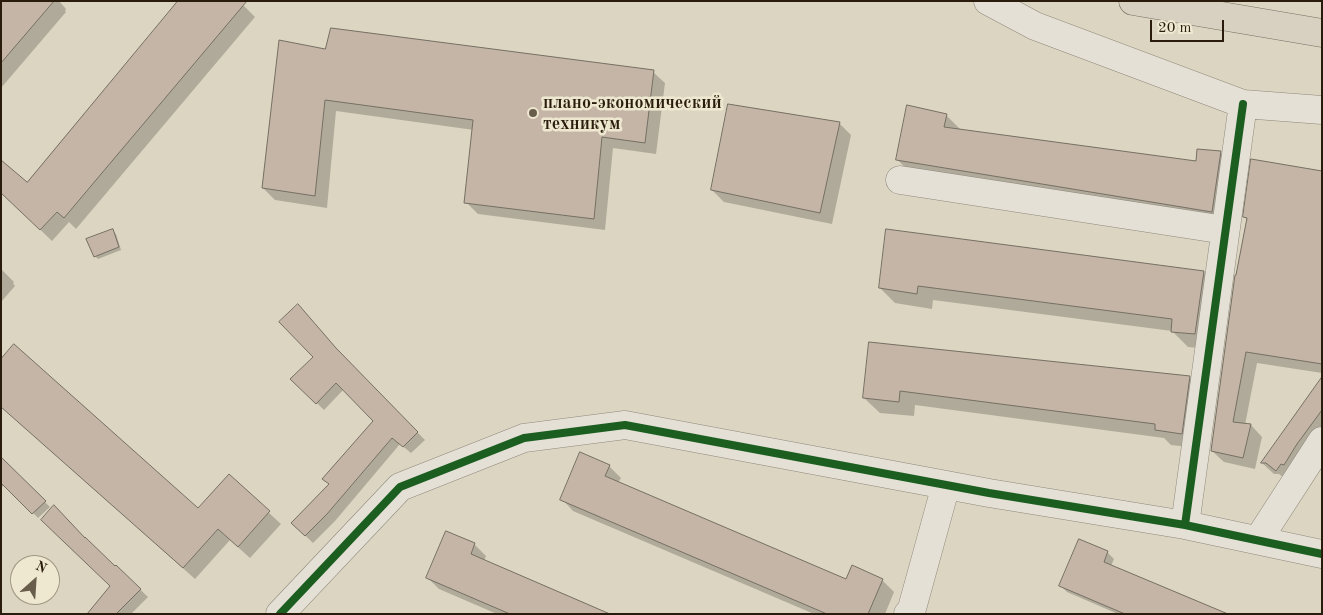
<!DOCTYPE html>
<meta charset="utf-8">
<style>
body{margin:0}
#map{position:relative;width:1323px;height:615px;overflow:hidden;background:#dcd5c1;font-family:"Old Standard TT",serif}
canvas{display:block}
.frame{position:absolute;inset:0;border:2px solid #2a1c0c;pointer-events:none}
.north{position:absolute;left:10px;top:555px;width:50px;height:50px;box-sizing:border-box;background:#efe8d0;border:1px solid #a09682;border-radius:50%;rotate:26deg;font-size:14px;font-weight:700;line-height:20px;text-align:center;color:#2a1c0c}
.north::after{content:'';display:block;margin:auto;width:18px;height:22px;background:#685d4b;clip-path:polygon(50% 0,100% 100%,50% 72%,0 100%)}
.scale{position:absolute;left:1150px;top:20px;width:74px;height:22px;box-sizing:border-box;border:2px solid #2a1c0c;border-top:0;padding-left:6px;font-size:15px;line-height:18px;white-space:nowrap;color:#2a1c0c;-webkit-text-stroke:4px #efe8d0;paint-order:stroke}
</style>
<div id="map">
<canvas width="1323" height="615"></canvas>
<div class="frame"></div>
<div class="north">N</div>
<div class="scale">20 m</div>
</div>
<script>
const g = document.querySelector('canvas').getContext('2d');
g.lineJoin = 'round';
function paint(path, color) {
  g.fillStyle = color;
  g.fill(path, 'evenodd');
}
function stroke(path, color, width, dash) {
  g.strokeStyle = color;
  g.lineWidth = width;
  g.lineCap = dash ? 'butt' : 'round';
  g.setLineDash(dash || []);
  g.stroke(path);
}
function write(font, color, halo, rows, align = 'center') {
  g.font = font + ' "Old Standard TT",serif';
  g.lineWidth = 5;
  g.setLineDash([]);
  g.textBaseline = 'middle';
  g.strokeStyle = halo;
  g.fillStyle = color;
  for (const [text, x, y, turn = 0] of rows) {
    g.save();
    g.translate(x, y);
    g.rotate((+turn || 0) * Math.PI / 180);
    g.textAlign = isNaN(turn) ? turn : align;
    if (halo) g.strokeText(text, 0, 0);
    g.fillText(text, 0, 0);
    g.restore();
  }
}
paint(new Path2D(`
 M 1,1 L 59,1 L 66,9 L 65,11 L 66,12 L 1,88 Z
 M 239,1 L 255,17 L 76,229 L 69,222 L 52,241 L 1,192 L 27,184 Z
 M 326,50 L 653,72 L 665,83 L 656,154 L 613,148 L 605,230 L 478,214 L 466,202 L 474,130 L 336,111 L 327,208 L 275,200 L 263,188 Z
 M 946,115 L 961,130 L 1197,163 L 1220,152 L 1235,168 L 1227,227 L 912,175 L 897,159 Z
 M 839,123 L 851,135 L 832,224 L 724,202 L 712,190 Z
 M 1322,172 L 1322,373 L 1257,363 L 1245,425 L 1251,425 L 1262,437 L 1255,469 L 1224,462 L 1212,451 L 1247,220 L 1245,217 Z
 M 113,231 L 116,234 L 121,250 L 98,259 L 95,256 Z
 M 1,269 L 14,282 L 13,283 L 15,286 L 1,302 Z
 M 1204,272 L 1219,287 L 1210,349 L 1188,347 L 1172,331 L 933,300 L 932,309 L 895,303 L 880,288 Z
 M 870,343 L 1189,377 L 1204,392 L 1197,448 L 1171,445 L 1164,438 L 915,405 L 914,416 L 880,413 L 864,398 Z
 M 343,357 L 425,440 L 411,453 L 400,444 L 335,521 L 313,543 L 292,523 L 330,485 L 374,421 L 344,389 L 324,410 L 292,379 Z
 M 1322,379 L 1322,437 L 1288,481 L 1279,474 L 1274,474 L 1262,463 Z
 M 1,406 L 198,510 L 229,476 L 281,524 L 250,558 L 230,540 L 195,579 Z
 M 1,459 L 50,507 L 38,518 L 5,484 L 1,488 Z
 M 609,466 L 621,478 L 618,483 L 846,580 L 882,580 L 894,592 L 885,614 L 814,614 L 573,511 L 562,499 Z
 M 85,539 L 116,567 L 116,566 L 148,597 L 131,614 L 88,614 L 111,586 Z
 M 474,544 L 486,556 L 484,561 L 607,614 L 497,614 L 439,589 L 427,577 Z
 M 1107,552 L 1114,559 L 1111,566 L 1226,614 L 1118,614 L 1067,592 L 1061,586 Z`), '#0003');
const building = new Path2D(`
 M 1,1 L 54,1 L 1,63 Z
 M 178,1 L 247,1 L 64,218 L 57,212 L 40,230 L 1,193 L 1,160 L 27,182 Z
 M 331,28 L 654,70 L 645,143 L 602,137 L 594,219 L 464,203 L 473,120 L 325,100 L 315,196 L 262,188 L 279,40 L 325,49 Z
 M 728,104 L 840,122 L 820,213 L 711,190 Z
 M 907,105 L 947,114 L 944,127 L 1196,161 L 1197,149 L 1221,151 L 1212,212 L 896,160 Z
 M 1251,159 L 1322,171 L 1322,364 L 1246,352 L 1233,422 L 1251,424 L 1243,458 L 1211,451 L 1235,275 L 1236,275 L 1247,218 L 1243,217 Z
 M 113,229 L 119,247 L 94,257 L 86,239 Z
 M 886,229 L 1204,271 L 1195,334 L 1171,332 L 1172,319 L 918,286 L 917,294 L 879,288 Z
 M 298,304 L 336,348 L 418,432 L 403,447 L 392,438 L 327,514 L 305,536 L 291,523 L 329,484 L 322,479 L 373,421 L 336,383 L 316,404 L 290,379 L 313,357 L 279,322 Z
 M 869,342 L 1190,376 L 1182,434 L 1155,430 L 1155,424 L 900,391 L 899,402 L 863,398 Z
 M 14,344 L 198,508 L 229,474 L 270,511 L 238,547 L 218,529 L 183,568 L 1,407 L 1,359 Z
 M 1322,377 L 1322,410 L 1297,444 L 1284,465 L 1281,464 L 1276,471 L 1266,463 L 1261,463 Z
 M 580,452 L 610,465 L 605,476 L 846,579 L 852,565 L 883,579 L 868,614 L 827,614 L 560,500 Z
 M 1,457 L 46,501 L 32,514 L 1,483 Z
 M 54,505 L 85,538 L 85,537 L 115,566 L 116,565 L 141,589 L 116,614 L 87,614 L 110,586 L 41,520 Z
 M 446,531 L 475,543 L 471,554 L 610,614 L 510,614 L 426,578 Z
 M 1079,539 L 1108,551 L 1104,562 L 1228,614 L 1125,614 L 1059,586 Z`);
paint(building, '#c4b5a7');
stroke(building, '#756f63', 1);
const minor = new Path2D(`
 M 988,1 L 1035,26 L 1243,104 L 1322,110
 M 900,180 L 1225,230
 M 1185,525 L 1243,104
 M 1258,540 L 1322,441
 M 280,614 L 400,487 L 524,438 L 625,425 L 989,493 L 1185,525 L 1322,554
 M 908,614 L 911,612 L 946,485`);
const major = new Path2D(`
 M 1133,1 L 1322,33`);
stroke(minor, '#8e887b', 29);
stroke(major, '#756f63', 29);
stroke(minor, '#e4e0d6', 28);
stroke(major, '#d8d1c2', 28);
stroke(new Path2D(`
 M 1185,525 L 1243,104
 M 280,614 L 400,487 L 524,438 L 625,425 L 989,493 L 1185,525 L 1322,554`), '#1b5e20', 8);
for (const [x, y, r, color] of [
 [533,113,5,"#685d4b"]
]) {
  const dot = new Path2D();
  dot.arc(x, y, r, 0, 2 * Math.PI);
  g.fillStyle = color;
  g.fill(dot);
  stroke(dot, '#efe8d0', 2);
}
write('bold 18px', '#2a1c0c', '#efe8d0', [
 ["плано-экономический",543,103],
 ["техникум",543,124]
], 'left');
</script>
